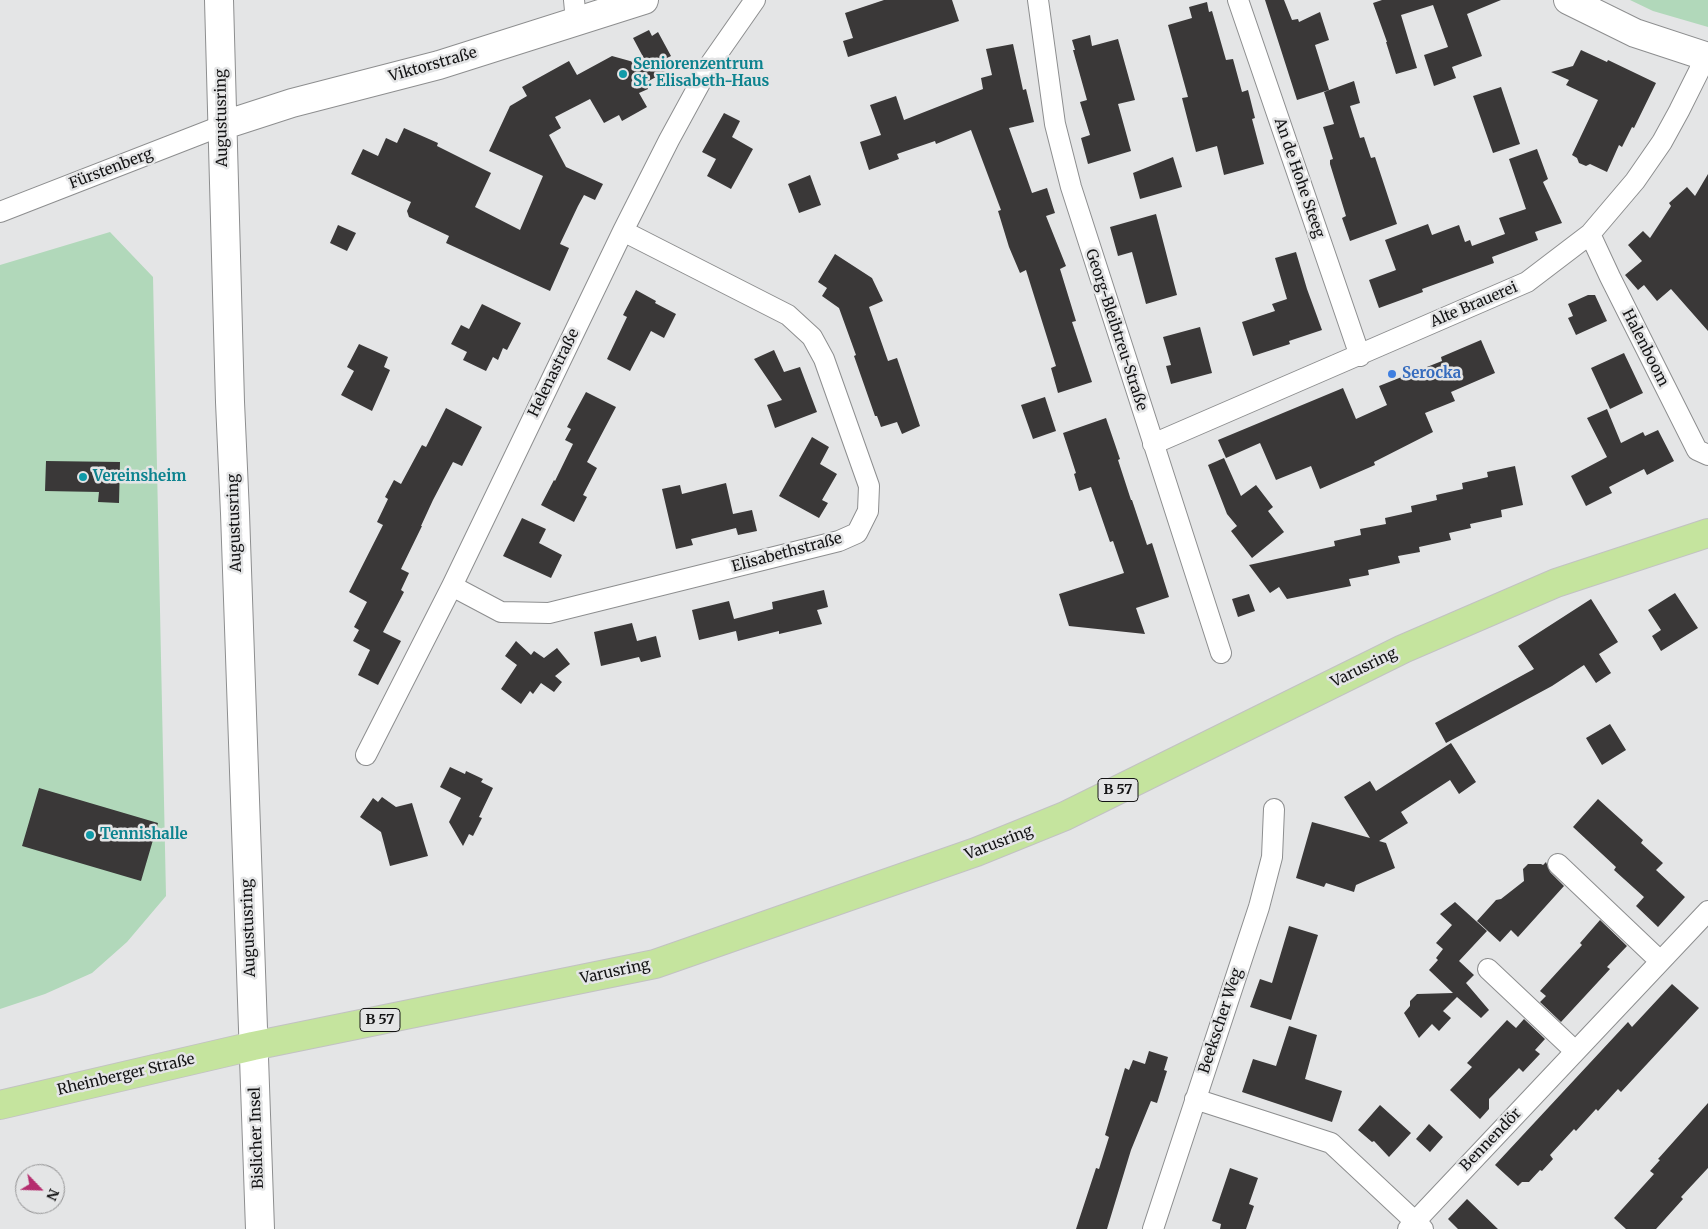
<!DOCTYPE html>
<meta charset="utf-8">
<style>
body{margin:0}
#map{position:relative;width:1708px;height:1229px;overflow:hidden;background:#e4e5e6;font-family:Merriweather,serif}
canvas{display:block}
.north{position:absolute;left:15px;top:1164px;width:50px;height:50px;box-sizing:border-box;background:#e4e5e6;border:1px solid #919192;border-radius:50%;rotate:114deg;font-size:14px;font-weight:700;line-height:20px;text-align:center;color:#141415}
.north::after{content:'';display:block;margin:auto;width:18px;height:22px;background:#b52d6e;clip-path:polygon(50% 0,100% 100%,50% 72%,0 100%)}
</style>
<div id="map">
<canvas width="1708" height="1229"></canvas>
<div class="north">N</div>
</div>
<script>
const g = document.querySelector('canvas').getContext('2d');
g.lineJoin = 'round';
function paint(path, color) {
  g.fillStyle = color;
  g.fill(path, 'evenodd');
}
function stroke(path, color, width, dash) {
  g.strokeStyle = color;
  g.lineWidth = width;
  g.lineCap = dash ? 'butt' : 'round';
  g.setLineDash(dash || []);
  g.stroke(path);
}
function write(font, color, halo, rows, align = 'center') {
  g.font = font + ' Merriweather,serif';
  g.lineWidth = 5;
  g.setLineDash([]);
  g.textBaseline = 'middle';
  g.strokeStyle = halo;
  g.fillStyle = color;
  for (const [text, x, y, turn = 0] of rows) {
    g.save();
    g.translate(x, y);
    g.rotate((+turn || 0) * Math.PI / 180);
    g.textAlign = isNaN(turn) ? turn : align;
    if (halo) g.strokeText(text, 0, 0);
    g.fillText(text, 0, 0);
    g.restore();
  }
}
paint(new Path2D(`
 M 1630,0 L 1708,0 L 1708,27 L 1653,11 Z
 M 110,232 L 153,277 L 166,896 L 127,942 L 92,973 L 45,994 L 0,1009 L 0,265 Z`), '#b1d8ba');
paint(new Path2D(`
 M 884,0 L 952,0 L 959,21 L 848,57 L 843,41 L 853,38 L 845,13 Z
 M 1265,0 L 1284,0 L 1292,20 L 1298,19 L 1299,22 L 1320,12 L 1329,40 L 1315,45 L 1329,90 L 1297,100 Z
 M 1382,0 L 1501,0 L 1467,14 L 1482,56 L 1452,67 L 1456,78 L 1434,86 L 1424,55 L 1448,47 L 1433,5 L 1401,15 L 1417,68 L 1396,74 L 1386,42 L 1387,42 L 1373,3 Z
 M 1207,2 L 1209,12 L 1212,11 L 1226,60 L 1233,59 L 1242,92 L 1248,90 L 1255,118 L 1252,119 L 1264,164 L 1224,175 L 1217,146 L 1196,152 L 1182,98 L 1188,97 L 1168,25 L 1192,18 L 1189,7 Z
 M 649,30 L 652,36 L 658,32 L 671,56 L 651,66 L 667,71 L 645,83 L 648,89 L 639,93 L 647,107 L 622,121 L 619,115 L 604,123 L 590,99 L 555,117 L 561,128 L 549,135 L 566,167 L 603,184 L 595,200 L 584,195 L 578,206 L 560,244 L 569,248 L 550,291 L 446,243 L 449,236 L 409,217 L 407,211 L 411,202 L 351,174 L 363,149 L 378,156 L 386,138 L 397,143 L 404,128 L 438,143 L 437,146 L 491,173 L 475,207 L 520,230 L 543,176 L 489,151 L 510,106 L 527,96 L 522,87 L 569,61 L 577,75 L 612,56 L 648,66 L 633,38 Z
 M 1090,35 L 1092,46 L 1118,39 L 1135,100 L 1118,104 L 1131,151 L 1088,164 L 1081,138 L 1090,135 L 1080,102 L 1087,100 L 1073,50 L 1075,50 L 1072,40 Z
 M 1013,44 L 1023,90 L 1026,89 L 1034,122 L 1009,128 L 1032,193 L 1047,188 L 1055,213 L 1046,216 L 1066,266 L 1060,269 L 1076,321 L 1072,322 L 1092,382 L 1058,393 L 1051,368 L 1056,366 L 1026,270 L 1020,273 L 1009,247 L 998,211 L 1001,210 L 971,130 L 936,144 L 935,141 L 897,154 L 899,159 L 869,170 L 860,142 L 881,135 L 870,105 L 896,96 L 904,120 L 983,89 L 981,78 L 992,75 L 986,49 Z
 M 1581,50 L 1607,62 L 1608,60 L 1656,83 L 1634,128 L 1632,127 L 1622,147 L 1619,145 L 1607,172 L 1590,164 L 1586,166 L 1579,163 L 1577,158 L 1572,155 L 1598,100 L 1566,85 L 1569,80 L 1551,72 L 1573,66 Z
 M 1354,81 L 1360,103 L 1350,106 L 1360,138 L 1364,137 L 1371,158 L 1375,157 L 1397,224 L 1350,241 L 1342,218 L 1346,216 L 1330,164 L 1330,160 L 1333,159 L 1323,127 L 1334,124 L 1324,92 Z
 M 1501,87 L 1520,144 L 1493,153 L 1473,96 Z
 M 724,113 L 740,121 L 732,137 L 753,149 L 731,189 L 707,176 L 716,159 L 702,152 Z
 M 1537,149 L 1548,179 L 1543,182 L 1562,223 L 1535,232 L 1538,240 L 1492,257 L 1494,263 L 1422,289 L 1423,292 L 1379,308 L 1369,280 L 1396,270 L 1385,240 L 1428,224 L 1432,235 L 1459,225 L 1465,242 L 1470,240 L 1472,246 L 1505,234 L 1499,218 L 1526,209 L 1509,159 Z
 M 1173,157 L 1182,187 L 1140,199 L 1133,173 Z
 M 1708,174 L 1708,331 L 1671,289 L 1657,301 L 1644,285 L 1638,290 L 1625,275 L 1642,261 L 1628,245 L 1643,231 L 1650,238 L 1671,206 L 1669,203 L 1687,187 L 1695,196 Z
 M 810,175 L 821,205 L 799,213 L 788,184 Z
 M 1156,214 L 1177,295 L 1146,304 L 1132,252 L 1118,256 L 1110,227 Z
 M 338,225 L 356,233 L 347,251 L 330,243 Z
 M 1296,252 L 1307,289 L 1322,330 L 1289,341 L 1290,344 L 1253,356 L 1242,322 L 1275,311 L 1272,304 L 1287,299 L 1275,258 Z
 M 835,254 L 872,278 L 883,301 L 869,307 L 888,361 L 897,358 L 920,426 L 902,434 L 897,422 L 881,427 L 877,416 L 875,416 L 854,356 L 856,355 L 839,308 L 822,296 L 827,288 L 818,282 Z
 M 636,290 L 656,301 L 655,303 L 676,314 L 664,338 L 651,331 L 630,371 L 607,359 L 627,317 L 623,315 Z
 M 1588,295 L 1595,295 L 1607,321 L 1576,335 L 1568,318 L 1573,316 L 1568,304 Z
 M 482,304 L 521,323 L 507,350 L 503,348 L 498,360 L 493,357 L 486,371 L 463,360 L 467,352 L 451,344 L 461,325 L 469,329 Z
 M 1200,327 L 1212,373 L 1171,384 L 1166,366 L 1171,365 L 1163,337 Z
 M 1481,340 L 1495,373 L 1451,392 L 1455,401 L 1425,413 L 1433,432 L 1374,462 L 1375,465 L 1320,489 L 1311,466 L 1276,480 L 1260,443 L 1226,458 L 1218,440 L 1343,388 L 1356,419 L 1387,405 L 1379,386 L 1442,361 L 1441,357 Z
 M 359,344 L 388,357 L 384,367 L 390,370 L 372,411 L 341,395 L 354,371 L 347,367 Z
 M 774,350 L 784,372 L 800,367 L 817,412 L 775,428 L 767,405 L 782,400 L 754,359 Z
 M 1624,353 L 1643,393 L 1610,409 L 1591,368 Z
 M 586,392 L 616,407 L 587,462 L 597,468 L 583,495 L 587,497 L 574,522 L 541,505 L 554,480 L 555,481 L 573,444 L 565,440 L 571,429 L 567,427 Z
 M 1045,397 L 1056,431 L 1033,439 L 1021,405 Z
 M 446,408 L 482,427 L 462,466 L 453,462 L 433,500 L 421,526 L 422,526 L 401,569 L 409,573 L 401,590 L 404,592 L 383,632 L 401,641 L 378,685 L 358,675 L 370,650 L 353,641 L 359,630 L 354,627 L 367,602 L 349,592 L 383,525 L 377,522 L 388,499 L 385,497 L 394,480 L 401,484 L 422,445 L 426,447 Z
 M 1607,409 L 1621,443 L 1643,432 L 1645,436 L 1658,430 L 1674,461 L 1647,475 L 1644,469 L 1609,487 L 1612,493 L 1586,506 L 1571,476 L 1607,457 L 1587,418 Z
 M 1106,418 L 1120,459 L 1118,460 L 1131,500 L 1132,500 L 1147,545 L 1152,543 L 1169,597 L 1136,608 L 1145,634 L 1069,626 L 1059,594 L 1124,573 L 1113,541 L 1110,542 L 1091,487 L 1079,491 L 1074,474 L 1076,473 L 1063,433 Z
 M 812,437 L 829,447 L 820,464 L 837,474 L 822,500 L 828,503 L 819,518 L 779,496 Z
 M 1224,458 L 1241,496 L 1256,485 L 1273,507 L 1268,511 L 1284,532 L 1252,558 L 1231,531 L 1237,526 L 1227,514 L 1208,465 Z
 M 46,461 L 120,462 L 119,503 L 98,502 L 99,492 L 45,491 Z
 M 1515,466 L 1523,505 L 1501,510 L 1502,517 L 1470,524 L 1471,528 L 1449,533 L 1451,540 L 1419,547 L 1420,552 L 1398,556 L 1400,563 L 1368,570 L 1369,575 L 1349,579 L 1351,586 L 1287,599 L 1279,587 L 1270,593 L 1249,565 L 1335,546 L 1334,541 L 1361,535 L 1360,529 L 1386,524 L 1385,518 L 1412,512 L 1411,506 L 1437,500 L 1436,495 L 1463,489 L 1462,483 L 1488,477 L 1487,472 Z
 M 726,483 L 733,514 L 752,510 L 757,531 L 738,535 L 736,528 L 691,539 L 693,545 L 676,549 L 662,489 L 680,485 L 682,494 Z
 M 522,518 L 546,529 L 539,543 L 562,555 L 551,578 L 503,556 Z
 M 824,590 L 828,607 L 817,610 L 822,624 L 779,634 L 779,631 L 738,641 L 736,631 L 699,640 L 692,610 L 729,601 L 734,619 L 773,609 L 772,602 Z
 M 1675,593 L 1698,628 L 1661,651 L 1652,636 L 1661,630 L 1648,610 Z
 M 1249,594 L 1255,611 L 1238,617 L 1232,599 Z
 M 1591,599 L 1618,642 L 1599,654 L 1611,673 L 1596,683 L 1584,665 L 1552,686 L 1446,743 L 1435,723 L 1534,669 L 1518,646 Z
 M 632,623 L 637,641 L 656,636 L 661,657 L 641,662 L 639,657 L 601,666 L 594,632 Z
 M 516,641 L 531,655 L 534,651 L 544,658 L 557,648 L 570,664 L 555,676 L 562,682 L 554,692 L 541,683 L 533,694 L 530,691 L 521,704 L 501,689 L 517,665 L 505,656 Z
 M 1610,724 L 1626,750 L 1602,765 L 1586,738 Z
 M 1451,743 L 1476,782 L 1459,794 L 1450,780 L 1401,812 L 1408,823 L 1379,841 L 1386,843 L 1395,868 L 1356,885 L 1354,892 L 1326,883 L 1324,887 L 1296,878 L 1312,822 L 1370,838 L 1344,797 L 1370,781 L 1376,791 Z
 M 450,767 L 465,774 L 466,771 L 483,779 L 481,782 L 493,788 L 479,817 L 482,818 L 473,836 L 469,834 L 463,846 L 449,822 L 461,798 L 440,787 Z
 M 39,788 L 158,823 L 141,881 L 22,846 Z
 M 382,797 L 396,807 L 412,803 L 428,856 L 390,866 L 381,832 L 360,817 L 373,798 L 378,802 Z
 M 1598,799 L 1643,840 L 1641,843 L 1663,863 L 1656,870 L 1685,897 L 1658,927 L 1636,906 L 1644,897 L 1614,870 L 1616,867 L 1573,827 Z
 M 1546,862 L 1550,872 L 1564,886 L 1518,937 L 1511,930 L 1500,942 L 1477,921 L 1496,900 L 1501,899 L 1524,881 L 1523,869 L 1528,864 L 1541,864 L 1543,865 Z
 M 1455,902 L 1487,931 L 1459,961 L 1474,975 L 1466,983 L 1489,1010 L 1481,1018 L 1457,997 L 1443,1011 L 1451,1018 L 1439,1031 L 1432,1024 L 1419,1038 L 1404,1013 L 1410,1006 L 1410,1001 L 1417,994 L 1453,993 L 1429,970 L 1438,960 L 1436,958 L 1443,949 L 1436,943 L 1452,925 L 1440,914 Z
 M 1600,920 L 1627,946 L 1607,967 L 1610,969 L 1561,1022 L 1540,1002 L 1546,996 L 1540,991 L 1582,945 L 1580,943 Z
 M 1289,926 L 1318,935 L 1291,1020 L 1250,1007 L 1260,979 L 1272,983 Z
 M 1672,984 L 1699,1008 L 1621,1092 L 1618,1089 L 1598,1111 L 1596,1109 L 1576,1131 L 1574,1129 L 1550,1155 L 1553,1159 L 1542,1171 L 1540,1170 L 1529,1182 L 1522,1182 L 1518,1186 L 1495,1165 L 1628,1022 L 1632,1027 Z
 M 1524,1019 L 1545,1039 L 1535,1050 L 1540,1054 L 1523,1072 L 1519,1068 L 1489,1099 L 1489,1109 L 1480,1119 L 1450,1090 L 1472,1067 L 1467,1063 L 1507,1020 L 1516,1028 Z
 M 1289,1026 L 1317,1035 L 1305,1079 L 1342,1091 L 1332,1122 L 1242,1092 L 1253,1059 L 1276,1066 Z
 M 1149,1051 L 1168,1057 L 1164,1070 L 1167,1071 L 1157,1103 L 1151,1101 L 1131,1150 L 1107,1229 L 1076,1229 L 1096,1168 L 1099,1169 L 1109,1137 L 1105,1135 L 1125,1068 L 1129,1070 L 1133,1060 L 1145,1064 Z
 M 1708,1103 L 1708,1168 L 1681,1197 L 1683,1199 L 1656,1229 L 1626,1229 L 1614,1218 L 1654,1174 L 1650,1171 L 1660,1160 L 1658,1159 Z
 M 1380,1105 L 1411,1133 L 1389,1157 L 1374,1141 L 1372,1142 L 1358,1130 Z
 M 1429,1124 L 1443,1137 L 1430,1152 L 1416,1139 Z
 M 1230,1168 L 1258,1178 L 1249,1204 L 1254,1206 L 1246,1229 L 1220,1229 L 1221,1224 L 1212,1221 Z
 M 1467,1199 L 1498,1229 L 1458,1229 L 1448,1219 Z`), '#3a3838');
const street = new Path2D(`
 M 574,0 L 576,21
 M 1038,0 L 1055,124 L 1071,187 L 1221,653
 M 1238,0 L 1360,356
 M 0,212 L 221,126
 M 1590,234 L 1610,277 L 1697,450 L 1708,455
 M 1153,444 L 1527,282 L 1590,234 L 1635,181 L 1662,142 L 1679,111 L 1699,71 L 1704,55
 M 452,586 L 501,612 L 549,613 L 839,541 L 857,533 L 868,511 L 869,486 L 824,359 L 812,337 L 788,315 L 623,231
 M 366,755 L 452,586 L 623,231 L 669,140 L 711,63 L 755,0
 M 1558,864 L 1660,961
 M 1488,969 L 1575,1051
 M 1195,1099 L 1331,1143 L 1423,1229
 M 1153,1229 L 1259,907 L 1272,857 L 1274,809
 M 1408,1229 L 1708,911`);
const secondary = new Path2D(`
 M 219,0 L 230,402 L 235,513 L 260,1229
 M 1568,0 L 1635,33 L 1708,57
 M 221,126 L 292,103 L 439,65 L 644,0`);
const primary = new Path2D(`
 M 0,1105 L 253,1046 L 655,964 L 976,852 L 1065,816 L 1403,649 L 1556,583 L 1708,533`);
stroke(street, '#8d8e8f', 22);
stroke(secondary, '#8d8e8f', 30);
stroke(primary, '#c2c2c2', 30);
stroke(street, '#fff', 20);
stroke(secondary, '#fff', 28);
stroke(primary, '#c5e49e', 28);
for (const [x, y, r, color] of [
 [623,74,5,"#0f9aa8"],
 [1392,374,5,"#3f7fe0"],
 [83,477,5,"#0f9aa8"],
 [90,835,5,"#0f9aa8"]
]) {
  const dot = new Path2D();
  dot.arc(x, y, r, 0, 2 * Math.PI);
  g.fillStyle = color;
  g.fill(dot);
  stroke(dot, '#e4e5e6', 2);
}
for (const [x, y, w] of [
 [1118,790,40],
 [380,1020,40]
]) {
  const box = new Path2D();
  box.roundRect(x - w / 2, y - 11.5, w, 23, 4);
  g.fillStyle = '#e4e5e6';
  g.fill(box);
  stroke(box, '#141415', 1);
}
write('bold 14px', '#141415', null, [
 ["B 57",1118,790],
 ["B 57",380,1020]
]);
write('15px', '#141415', '#e4e5e6', [
 ["Viktorstraße",433,65,-16],
 ["Augustusring",222,118,-91],
 ["Fürstenberg",111,169,-21],
 ["An de Hohe Steeg",1299,178,71],
 ["Alte Brauerei",1474,305,-23],
 ["Georg-Bleibtreu-Straße",1116,330,72],
 ["Halenboom",1645,348,63],
 ["Helenastraße",554,373,-64],
 ["Augustusring",235,523,-92],
 ["Elisabethstraße",787,553,-15],
 ["Varusring",1364,668,-26],
 ["Varusring",999,843,-21],
 ["Augustusring",249,928,-92],
 ["Varusring",615,972,-12],
 ["Beekscher Weg",1221,1021,-72],
 ["Rheinberger Straße",126,1075,-13],
 ["Bislicher Insel",257,1138,-92],
 ["Bennendör",1491,1140,-46]
]);
write('bold 15px', '#0d838f', '#e4e5e6', [
 ["Seniorenzentrum",633,65],
 ["St. Elisabeth-Haus",633,82],
 ["Vereinsheim",93,477],
 ["Tennishalle",100,835]
], 'left');
write('bold 15px', '#366cbe', '#e4e5e6', [
 ["Serocka",1402,374]
], 'left');
</script>
